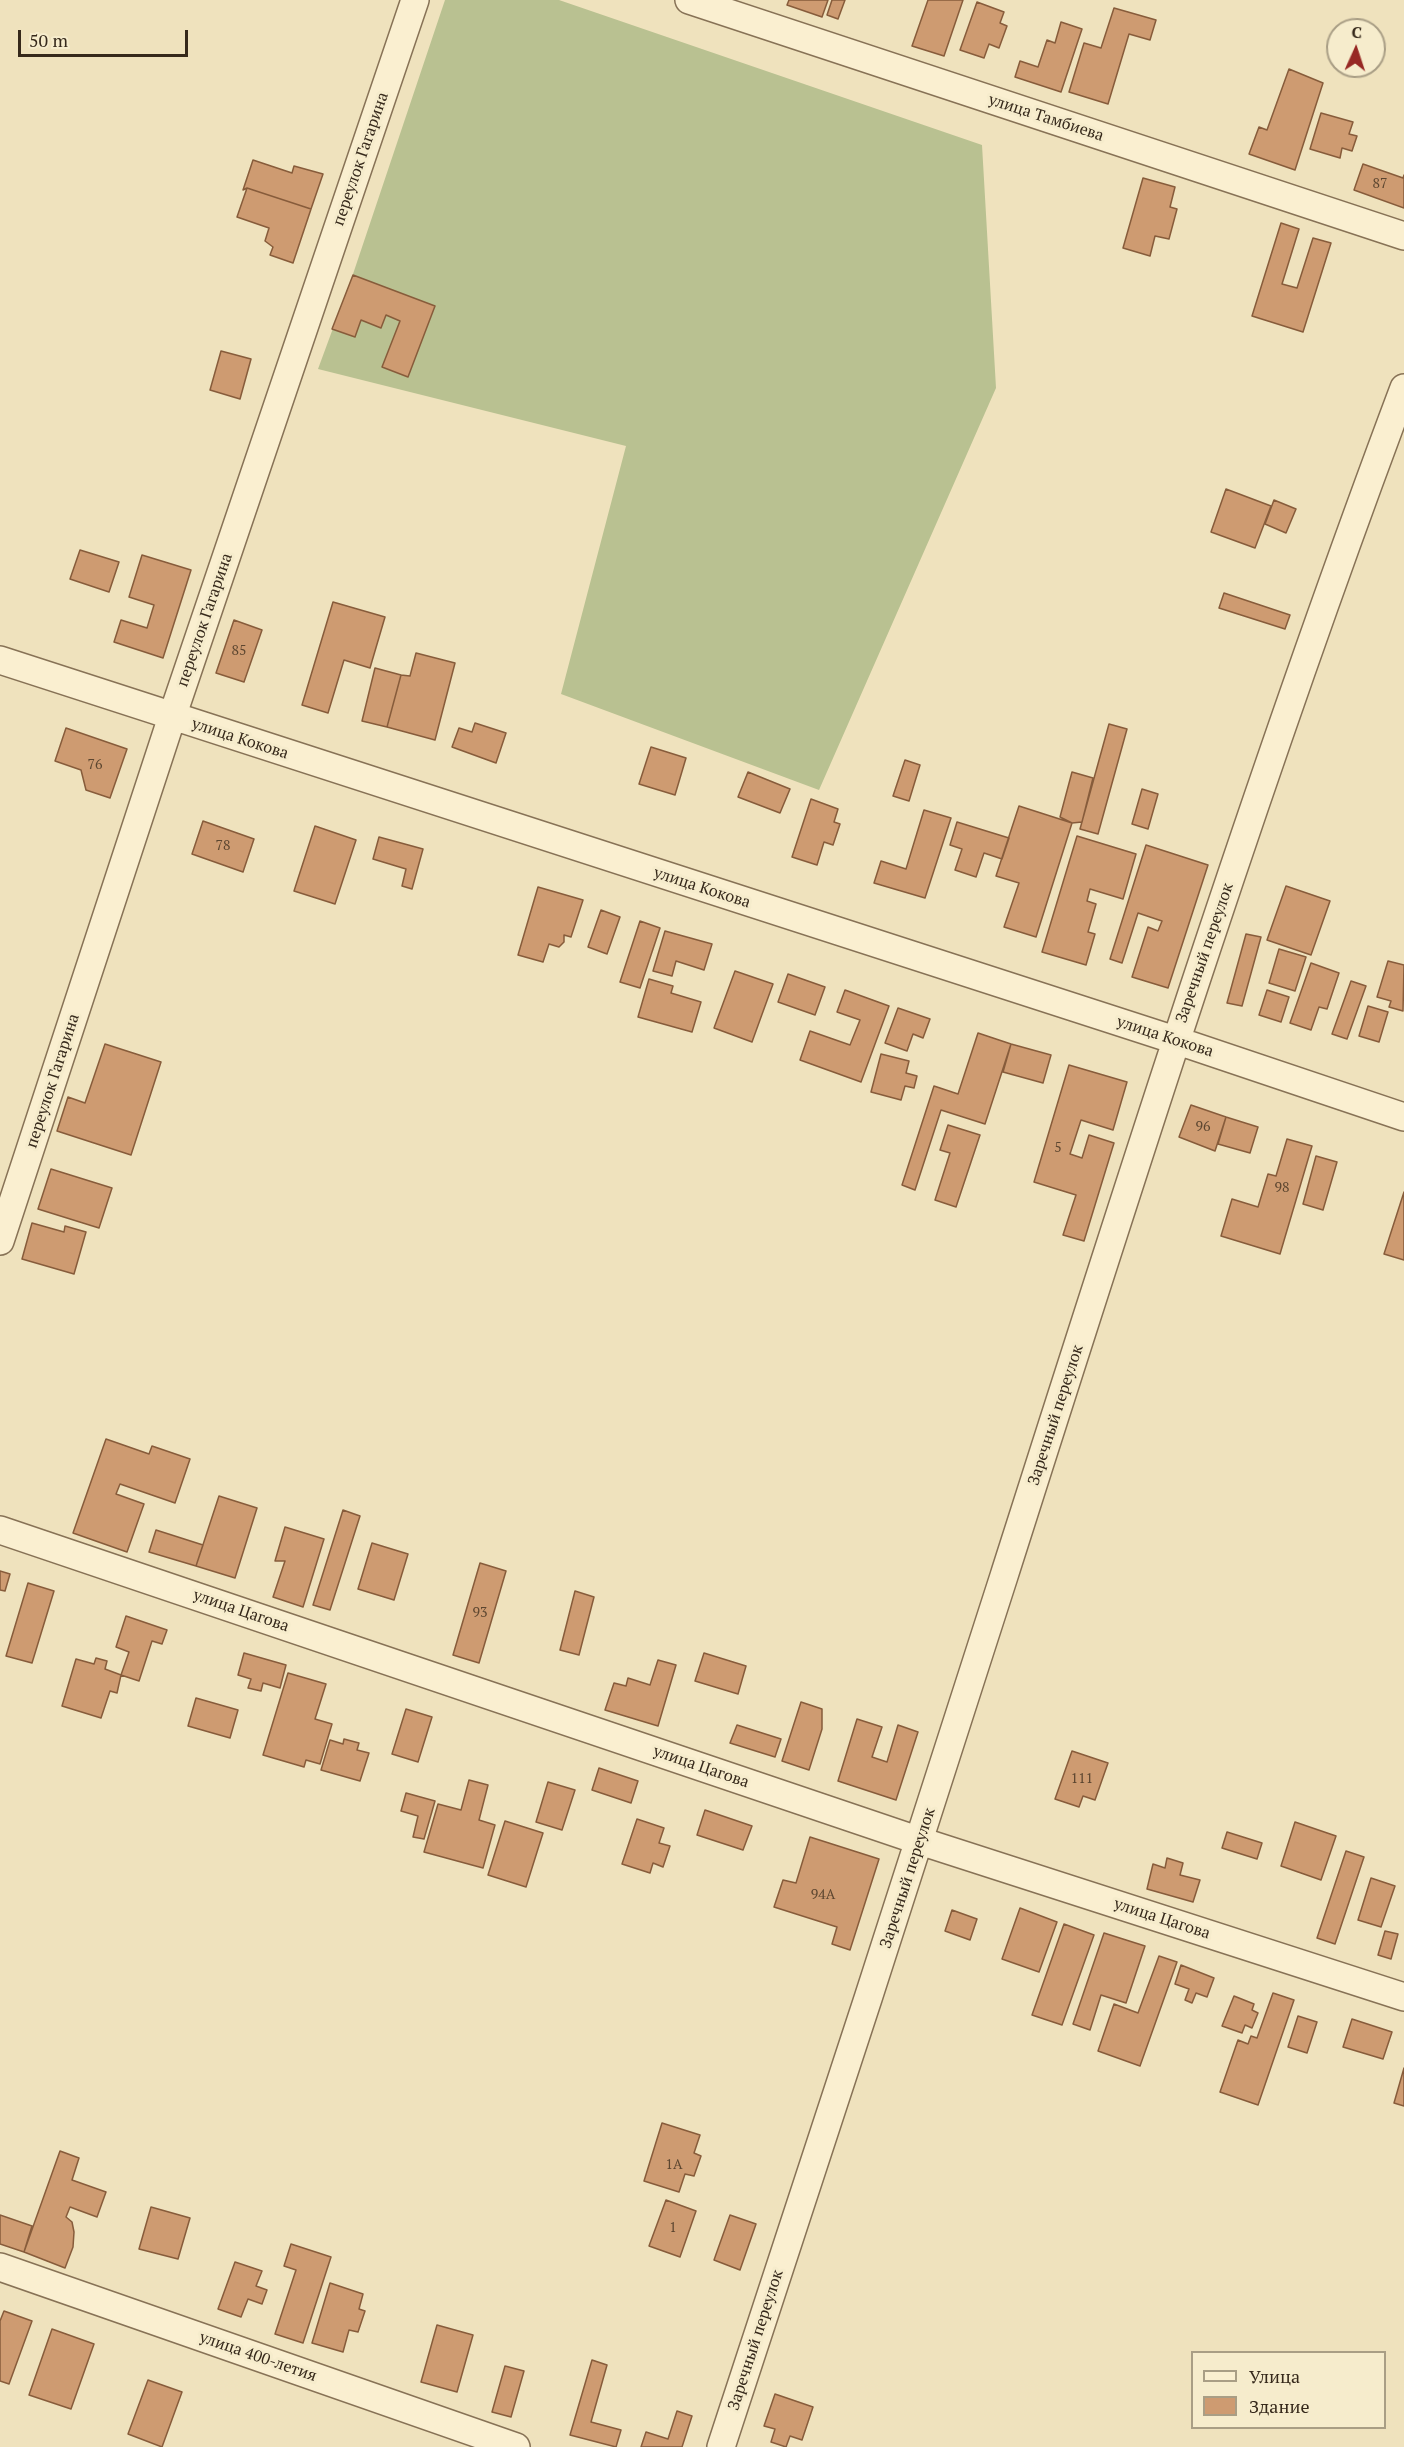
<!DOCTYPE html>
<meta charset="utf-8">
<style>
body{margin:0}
#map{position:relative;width:1404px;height:2447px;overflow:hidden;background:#efe2bd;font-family:"PT Serif",serif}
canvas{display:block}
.legend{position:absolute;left:1191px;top:2351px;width:195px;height:78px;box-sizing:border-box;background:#f6eccc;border:2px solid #a99e85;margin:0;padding:8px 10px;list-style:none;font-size:18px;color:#36291b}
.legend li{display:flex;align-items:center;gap:12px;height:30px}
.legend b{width:30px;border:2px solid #a99e85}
.north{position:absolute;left:1326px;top:18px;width:60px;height:60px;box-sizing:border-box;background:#f6eccc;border:2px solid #a99e85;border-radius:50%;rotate:3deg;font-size:16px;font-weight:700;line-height:24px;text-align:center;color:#36291b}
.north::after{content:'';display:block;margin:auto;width:21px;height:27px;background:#972824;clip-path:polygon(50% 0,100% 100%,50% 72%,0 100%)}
.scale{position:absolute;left:18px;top:30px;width:170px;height:27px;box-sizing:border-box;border:3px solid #36291b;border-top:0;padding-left:8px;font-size:18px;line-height:21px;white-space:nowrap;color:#36291b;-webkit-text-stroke:4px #f6eccc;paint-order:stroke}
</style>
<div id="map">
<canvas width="1404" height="2447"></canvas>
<ul class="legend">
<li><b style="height:8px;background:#faefd0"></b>Улица</li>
<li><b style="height:16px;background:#ce9b71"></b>Здание</li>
</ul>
<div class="north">С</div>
<div class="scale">50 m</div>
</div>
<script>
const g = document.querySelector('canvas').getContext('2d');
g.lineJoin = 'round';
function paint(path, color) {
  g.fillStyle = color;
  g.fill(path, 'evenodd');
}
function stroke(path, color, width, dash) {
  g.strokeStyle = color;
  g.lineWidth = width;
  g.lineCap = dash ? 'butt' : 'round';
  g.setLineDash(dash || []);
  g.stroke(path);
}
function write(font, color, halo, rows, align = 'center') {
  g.font = font + ' "PT Serif",serif';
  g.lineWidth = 6;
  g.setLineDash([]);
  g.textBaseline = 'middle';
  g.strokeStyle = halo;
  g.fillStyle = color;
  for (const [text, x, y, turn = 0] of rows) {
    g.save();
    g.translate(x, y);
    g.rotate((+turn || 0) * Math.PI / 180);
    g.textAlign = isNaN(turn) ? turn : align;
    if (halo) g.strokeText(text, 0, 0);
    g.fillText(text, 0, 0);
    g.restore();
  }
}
paint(new Path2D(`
 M 445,0 L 559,0 L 982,145 L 996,388 L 819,790 L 561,694 L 626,446 L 318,369 L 353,274 Z`), '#b9c191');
const building = new Path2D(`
 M 789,0 L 828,0 L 822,17 L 787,5 Z
 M 832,0 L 845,0 L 838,19 L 827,15 Z
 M 928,0 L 963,0 L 944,56 L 912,46 Z
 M 977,2 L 1004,12 L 1000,23 L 1007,26 L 999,48 L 989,44 L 984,58 L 960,50 Z
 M 1114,8 L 1156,20 L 1150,40 L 1129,34 L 1108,104 L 1069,92 L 1084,43 L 1101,48 Z
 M 1061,22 L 1082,29 L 1061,92 L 1015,77 L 1020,61 L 1038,67 L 1047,40 L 1055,43 Z
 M 1289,69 L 1323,83 L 1295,170 L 1249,154 L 1259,127 L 1267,130 Z
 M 1321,113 L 1353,122 L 1349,134 L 1357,136 L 1352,151 L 1342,148 L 1340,158 L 1310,149 Z
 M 253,160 L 292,173 L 294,166 L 323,174 L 311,209 L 247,188 L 243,190 Z
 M 1363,164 L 1403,178 L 1404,175 L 1404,208 L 1354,190 Z
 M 1143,178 L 1175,187 L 1170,207 L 1177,209 L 1169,239 L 1155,236 L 1150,256 L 1123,248 Z
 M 247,188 L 311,209 L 293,263 L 270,255 L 273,247 L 265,241 L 269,228 L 237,217 Z
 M 1281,223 L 1299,229 L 1282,284 L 1297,288 L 1313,238 L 1331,243 L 1303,332 L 1252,316 Z
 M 353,275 L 435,306 L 408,377 L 382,367 L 400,321 L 386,315 L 381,328 L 361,320 L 355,337 L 332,329 Z
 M 221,351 L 251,359 L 240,399 L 210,390 Z
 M 1226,489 L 1271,506 L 1255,548 L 1211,532 Z
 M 1274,500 L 1296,509 L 1286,533 L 1265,524 Z
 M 80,550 L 119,562 L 109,592 L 70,579 Z
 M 142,555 L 191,570 L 163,658 L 114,642 L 121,620 L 147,628 L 154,605 L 129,597 Z
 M 1224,593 L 1290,615 L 1285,629 L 1219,608 Z
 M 333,602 L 385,617 L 370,668 L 344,660 L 328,713 L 302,705 Z
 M 234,620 L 262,630 L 244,682 L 216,673 Z
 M 416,653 L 455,663 L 435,740 L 387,727 L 401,675 L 410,676 Z
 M 375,668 L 401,675 L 387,727 L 362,721 Z
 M 475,723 L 506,733 L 496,763 L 452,747 L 459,728 L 472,732 Z
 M 1109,724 L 1127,729 L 1098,834 L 1080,829 Z
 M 66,728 L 127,749 L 110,798 L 86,790 L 81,770 L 55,761 Z
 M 651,747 L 686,758 L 675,795 L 639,784 Z
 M 905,760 L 920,765 L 909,801 L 893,796 Z
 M 748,772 L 790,789 L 780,813 L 738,797 Z
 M 1072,772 L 1093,778 L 1082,822 L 1072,823 L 1060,817 Z
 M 1142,789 L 1158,794 L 1148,829 L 1132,824 Z
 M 811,799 L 838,809 L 834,822 L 840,824 L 833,845 L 824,842 L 817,865 L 792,857 Z
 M 1019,806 L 1072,823 L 1036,937 L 1004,927 L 1019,883 L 996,876 Z
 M 924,810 L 951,818 L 925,898 L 874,883 L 881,861 L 906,869 Z
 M 203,821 L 254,839 L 243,872 L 192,854 Z
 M 957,822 L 1009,838 L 1002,859 L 984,853 L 976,877 L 955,870 L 962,849 L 950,845 Z
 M 315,826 L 356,840 L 335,904 L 294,891 Z
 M 1077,836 L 1136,854 L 1123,899 L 1090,889 L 1087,901 L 1096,904 L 1088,932 L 1095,934 L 1086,965 L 1042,952 Z
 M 379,837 L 423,849 L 412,889 L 402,886 L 406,869 L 373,859 Z
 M 1146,845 L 1208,865 L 1168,988 L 1132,977 L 1148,927 L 1158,931 L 1162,921 L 1138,913 L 1122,963 L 1110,959 Z
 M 1286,886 L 1330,901 L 1311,955 L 1267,940 Z
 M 538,887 L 583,900 L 571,937 L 564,935 L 564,942 L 559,947 L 549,944 L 543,962 L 518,955 Z
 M 601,910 L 620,917 L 607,954 L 588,947 Z
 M 640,921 L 660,928 L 640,988 L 620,982 Z
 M 665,931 L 712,944 L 704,970 L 676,961 L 672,976 L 653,971 Z
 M 1246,934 L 1261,937 L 1242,1006 L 1227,1003 Z
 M 1279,949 L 1306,957 L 1295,991 L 1269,983 Z
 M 1388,961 L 1404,965 L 1403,1011 L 1389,1007 L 1391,1001 L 1377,997 Z
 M 1311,963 L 1339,973 L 1327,1009 L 1319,1007 L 1311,1030 L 1290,1023 Z
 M 735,971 L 773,984 L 752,1042 L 714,1028 Z
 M 788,974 L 825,987 L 815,1015 L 778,1002 Z
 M 649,979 L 673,986 L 671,993 L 701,1002 L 692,1032 L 638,1017 Z
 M 1351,981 L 1366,986 L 1347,1039 L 1332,1034 Z
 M 845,990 L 889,1006 L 861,1082 L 800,1060 L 810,1031 L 850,1045 L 860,1020 L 837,1012 Z
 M 1267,990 L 1289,997 L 1281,1022 L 1259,1015 Z
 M 1368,1006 L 1388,1012 L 1379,1042 L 1359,1036 Z
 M 898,1008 L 930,1019 L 923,1038 L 913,1034 L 907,1051 L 885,1043 Z
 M 978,1033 L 1011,1044 L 985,1124 L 941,1110 L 915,1190 L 902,1185 L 934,1086 L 958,1094 Z
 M 105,1044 L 161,1062 L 131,1155 L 57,1131 L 68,1097 L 85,1103 Z
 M 1011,1044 L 1051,1055 L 1043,1083 L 1003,1072 Z
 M 881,1054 L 909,1061 L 906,1073 L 917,1076 L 914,1088 L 905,1086 L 901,1100 L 871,1092 Z
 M 1069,1065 L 1127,1082 L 1113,1130 L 1081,1120 L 1070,1154 L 1082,1158 L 1089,1135 L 1114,1143 L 1084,1241 L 1063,1235 L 1076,1195 L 1034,1182 Z
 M 1191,1105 L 1226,1117 L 1215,1151 L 1179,1137 Z
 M 1226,1117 L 1258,1127 L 1250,1153 L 1218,1144 Z
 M 948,1125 L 980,1135 L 956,1207 L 935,1200 L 950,1153 L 940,1150 Z
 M 1287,1139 L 1312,1146 L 1280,1254 L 1221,1236 L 1232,1199 L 1258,1207 L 1268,1174 L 1276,1176 Z
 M 1316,1156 L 1337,1162 L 1323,1210 L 1303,1204 Z
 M 51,1169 L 112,1188 L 99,1228 L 38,1209 Z
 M 1404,1192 L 1404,1260 L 1384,1254 Z
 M 32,1223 L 64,1232 L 65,1226 L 86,1232 L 74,1274 L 22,1259 Z
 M 106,1439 L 149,1454 L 152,1446 L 190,1459 L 175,1503 L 120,1484 L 116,1494 L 144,1504 L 127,1552 L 73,1533 Z
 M 219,1496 L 257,1508 L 235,1578 L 196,1566 Z
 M 343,1510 L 360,1516 L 330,1610 L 313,1605 Z
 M 285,1527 L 324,1539 L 303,1607 L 273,1597 L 285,1561 L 275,1561 Z
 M 156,1530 L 203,1545 L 196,1566 L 149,1552 Z
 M 372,1543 L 408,1554 L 394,1600 L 358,1589 Z
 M 480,1563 L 506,1571 L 479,1663 L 453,1655 Z
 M 0,1571 L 10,1574 L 5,1591 L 0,1590 Z
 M 28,1583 L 54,1591 L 32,1663 L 6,1656 Z
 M 575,1591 L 594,1597 L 579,1655 L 560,1650 Z
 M 126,1616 L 167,1630 L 162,1644 L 152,1641 L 139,1681 L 121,1675 L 129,1652 L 116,1647 Z
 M 244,1653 L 286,1665 L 280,1688 L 263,1683 L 261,1691 L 248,1688 L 251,1679 L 238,1675 Z
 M 704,1653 L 746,1666 L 738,1694 L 695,1681 Z
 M 96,1658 L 107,1661 L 105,1669 L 121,1675 L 117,1693 L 110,1691 L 101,1718 L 62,1706 L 76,1659 L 94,1664 Z
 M 658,1660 L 676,1665 L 658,1726 L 605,1710 L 614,1683 L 626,1686 L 628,1678 L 650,1685 Z
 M 288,1673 L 326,1684 L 315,1719 L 332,1724 L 320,1764 L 306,1760 L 304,1767 L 263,1755 Z
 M 196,1698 L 238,1710 L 230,1738 L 188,1726 Z
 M 801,1702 L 822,1709 L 822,1729 L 809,1770 L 782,1761 Z
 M 406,1709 L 432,1717 L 418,1762 L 392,1754 Z
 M 857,1719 L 882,1727 L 872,1757 L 887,1762 L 898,1725 L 918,1732 L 896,1800 L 838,1781 Z
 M 737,1725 L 781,1739 L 775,1757 L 730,1743 Z
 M 344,1739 L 359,1743 L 357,1750 L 369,1753 L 360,1781 L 321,1770 L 330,1740 L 343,1744 Z
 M 1072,1751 L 1108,1763 L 1095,1800 L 1083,1796 L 1079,1807 L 1055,1799 Z
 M 599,1768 L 638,1781 L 631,1803 L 592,1790 Z
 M 469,1780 L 488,1785 L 479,1820 L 495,1825 L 483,1868 L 424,1852 L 438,1804 L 461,1810 Z
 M 548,1782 L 575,1790 L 562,1830 L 536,1822 Z
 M 406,1793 L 435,1801 L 424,1839 L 413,1837 L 418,1816 L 401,1811 Z
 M 705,1810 L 752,1826 L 743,1850 L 697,1835 Z
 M 637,1819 L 664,1828 L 659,1843 L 670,1846 L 663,1867 L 653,1863 L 650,1873 L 622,1864 Z
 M 505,1821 L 543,1833 L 526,1887 L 488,1875 Z
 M 1295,1822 L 1336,1836 L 1321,1880 L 1281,1866 Z
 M 1227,1832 L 1262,1843 L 1257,1859 L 1222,1848 Z
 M 810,1837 L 879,1859 L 850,1950 L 832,1944 L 837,1927 L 774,1907 L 783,1880 L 796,1883 Z
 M 1346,1851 L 1364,1857 L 1335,1944 L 1317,1938 Z
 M 1167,1858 L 1183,1863 L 1180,1875 L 1200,1880 L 1193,1902 L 1147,1889 L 1153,1864 L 1165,1868 Z
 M 1371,1878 L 1395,1886 L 1381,1927 L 1358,1920 Z
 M 1020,1908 L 1057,1922 L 1039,1972 L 1002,1959 Z
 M 952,1910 L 977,1919 L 970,1940 L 945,1931 Z
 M 1064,1924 L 1094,1935 L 1062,2025 L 1032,2015 Z
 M 1385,1931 L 1398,1934 L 1391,1959 L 1378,1955 Z
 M 1104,1933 L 1145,1946 L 1126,2003 L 1101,1995 L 1090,2030 L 1073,2024 Z
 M 1159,1956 L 1177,1962 L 1140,2066 L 1098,2051 L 1114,2004 L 1138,2013 Z
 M 1181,1965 L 1214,1978 L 1207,1997 L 1196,1993 L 1192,2003 L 1185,2000 L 1189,1989 L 1175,1984 Z
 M 1273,1993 L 1294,2000 L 1258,2105 L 1220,2092 L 1238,2040 L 1248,2044 L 1251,2036 L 1257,2038 Z
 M 1234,1996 L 1254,2004 L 1252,2010 L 1258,2013 L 1252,2028 L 1245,2025 L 1242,2033 L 1222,2026 Z
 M 1298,2016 L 1317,2022 L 1307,2053 L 1288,2047 Z
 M 1352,2019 L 1392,2032 L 1383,2059 L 1343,2047 Z
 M 1404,2068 L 1404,2106 L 1394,2103 Z
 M 662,2123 L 700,2135 L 694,2153 L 701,2156 L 694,2176 L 685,2174 L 679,2192 L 644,2181 Z
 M 60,2151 L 79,2158 L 72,2180 L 106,2192 L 97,2217 L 70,2207 L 66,2217 L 72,2222 L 74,2232 L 73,2247 L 65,2268 L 24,2252 Z
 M 666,2200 L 696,2211 L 680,2257 L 649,2246 Z
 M 151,2207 L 190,2218 L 178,2259 L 139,2249 Z
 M 0,2215 L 32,2226 L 24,2252 L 0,2244 Z
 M 730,2215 L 756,2224 L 740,2270 L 714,2260 Z
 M 291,2244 L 331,2257 L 303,2343 L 275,2334 L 296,2270 L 284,2266 Z
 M 235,2262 L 262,2271 L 256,2286 L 267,2290 L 262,2304 L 248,2299 L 241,2317 L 218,2309 Z
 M 330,2283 L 363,2294 L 359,2309 L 365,2311 L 358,2332 L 349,2330 L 343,2352 L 312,2343 Z
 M 4,2311 L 32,2321 L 9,2384 L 0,2381 L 0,2321 Z
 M 437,2325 L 473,2335 L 457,2392 L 421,2382 Z
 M 52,2329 L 94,2344 L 71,2409 L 29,2395 Z
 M 592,2360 L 607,2365 L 591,2422 L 621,2430 L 616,2447 L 570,2435 Z
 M 505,2366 L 524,2371 L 511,2417 L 492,2412 Z
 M 148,2380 L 182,2392 L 162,2447 L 128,2434 Z
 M 775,2394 L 813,2407 L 802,2440 L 790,2436 L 786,2447 L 771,2442 L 775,2429 L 764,2426 Z
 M 677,2411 L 692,2416 L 682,2447 L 641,2447 L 646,2432 L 668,2439 Z`);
paint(building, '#ce9b71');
stroke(building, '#875c3b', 1.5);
const street = new Path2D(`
 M 689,0 L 1404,236
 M 0,660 L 1175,1040 L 1404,1117
 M 0,1241 L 172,717 L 415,0
 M 0,1530 L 920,1841 L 1404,1997
 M 0,2267 L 516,2447
 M 721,2447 C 816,2157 912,1867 1004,1576 C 1131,1178 1257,779 1404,388`);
stroke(street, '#877256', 30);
stroke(street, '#faefd0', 27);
write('14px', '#5c4630', null, [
 ["87",1380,184],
 ["85",239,651],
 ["76",95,765],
 ["78",223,846],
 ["96",1203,1127],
 ["5",1058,1148],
 ["98",1282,1188],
 ["93",480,1613],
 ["111",1082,1779],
 ["94А",823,1895],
 ["1А",674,2165],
 ["1",673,2228]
]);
write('16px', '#36291b', '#f6eccc', [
 ["улица Тамбиева",1046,118,18],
 ["переулок Гагарина",361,159,-71],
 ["переулок Гагарина",205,620,-71],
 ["улица Кокова",240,739,18],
 ["улица Кокова",702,888,18],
 ["Заречный переулок",1205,953,-71],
 ["улица Кокова",1165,1037,18],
 ["переулок Гагарина",53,1081,-72],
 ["Заречный переулок",1056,1415,-72],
 ["улица Цагова",241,1611,19],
 ["улица Цагова",701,1767,19],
 ["Заречный переулок",908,1878,-72],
 ["улица Цагова",1162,1919,18],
 ["Заречный переулок",756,2340,-72],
 ["улица 400-летия",258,2357,19]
]);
</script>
